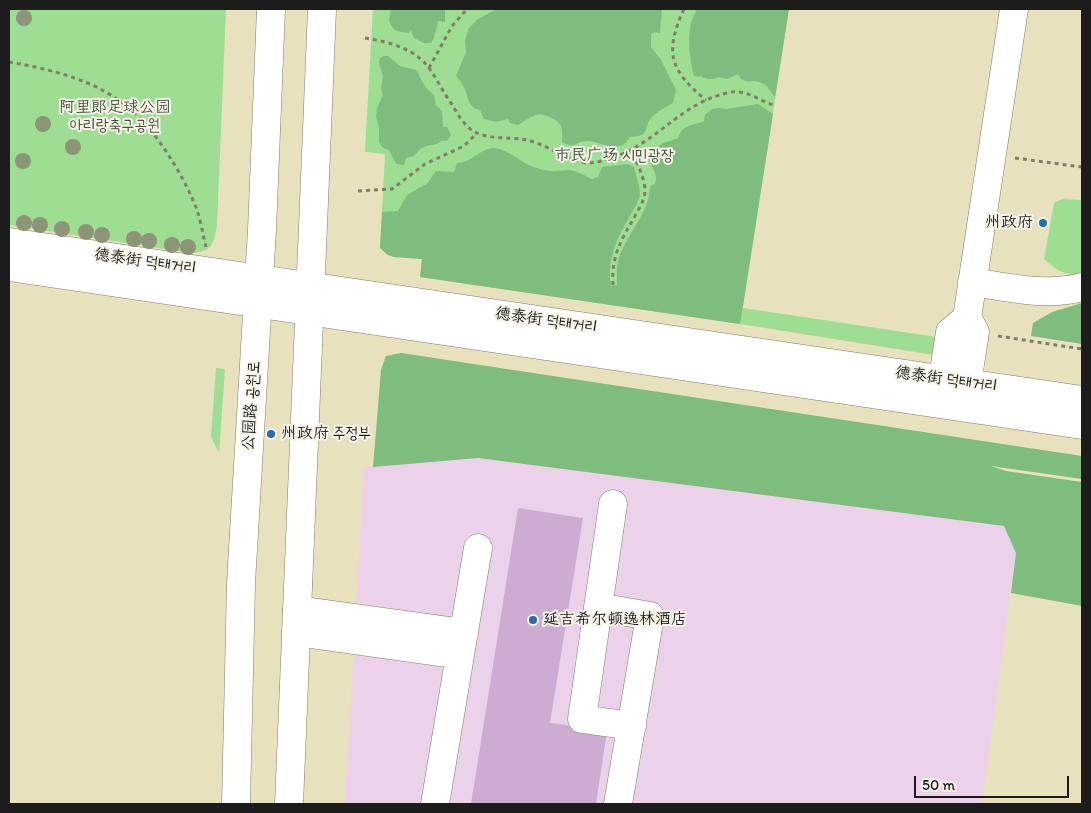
<!DOCTYPE html>
<meta charset="utf-8">
<style>
body{margin:0}
#map{position:relative;width:1091px;height:813px;overflow:hidden;background:#e8e1bd;font-family:Itim,sans-serif}
canvas{display:block}
.frame{position:absolute;inset:0;border:10px solid #1c1c1c;pointer-events:none}
.scale{position:absolute;left:914px;top:776px;width:155px;height:22px;box-sizing:border-box;border:2px solid #1c1c1c;border-top:0;padding-left:6px;font-size:15px;line-height:18px;white-space:nowrap;color:#1c1c1c;-webkit-text-stroke:4px #f7f3e8;paint-order:stroke}
</style>
<div id="map">
<canvas width="1091" height="813"></canvas>
<div class="frame"></div>
<div class="scale">50 m</div>
</div>
<script>
const g = document.querySelector('canvas').getContext('2d');
g.lineJoin = 'round';
function paint(path, color) {
  g.fillStyle = color;
  g.fill(path, 'evenodd');
}
function stroke(path, color, width, dash) {
  g.strokeStyle = color;
  g.lineWidth = width;
  g.lineCap = dash ? 'butt' : 'round';
  g.setLineDash(dash || []);
  g.stroke(path);
}
function write(font, color, halo, rows, align = 'center') {
  g.font = font + ' Itim,"LXGW WenKai TC","Poor Story",sans-serif';
  g.lineWidth = 4;
  g.setLineDash([]);
  g.textBaseline = 'middle';
  g.strokeStyle = halo;
  g.fillStyle = color;
  for (const [text, x, y, turn = 0] of rows) {
    g.save();
    g.translate(x, y);
    g.rotate((+turn || 0) * Math.PI / 180);
    g.textAlign = isNaN(turn) ? turn : align;
    if (halo) g.strokeText(text, 0, 0);
    g.fillText(text, 0, 0);
    g.restore();
  }
}
paint(new Path2D(`
 M 477,458 L 1004,526 L 1016,553 L 982,804 L 345,804 L 364,467 Z`), '#ecd1ea');
paint(new Path2D(`
 M 9,9 L 226,9 L 217,225 C 214,244 212,252 191,253 L 9,225 Z
 M 373,9 L 789,9 L 743,308 L 937,337 L 934,355 L 740,324 L 420,277 L 422,259 L 394,257 L 388,255 L 380,248 L 385,154 L 365,152 Z
 M 1062,199 L 1082,200 L 1082,273 C 1067,277 1055,270 1044,259 L 1054,203 Z
 M 216,368 L 225,369 L 219,453 L 211,437 Z`), '#9ede93');
paint(new Path2D(`
 M 390,9 L 445,9 L 445,22 L 438,21 L 434,38 L 431,43 L 424,43 L 414,38 L 411,30 L 409,33 C 398,32 392,31 389,20 L 391,10 Z
 M 497,9 L 662,9 L 660,33 L 655,32 L 651,34 L 651,47 L 661,60 L 676,90 L 673,103 C 666,107 658,111 652,117 C 642,128 652,136 630,137 C 620,155 603,143 589,141 C 577,140 575,150 562,142 C 562,138 563,131 561,126 C 557,119 544,113 536,115 C 530,117 523,122 518,125 L 510,123 L 508,119 L 496,122 L 484,119 L 480,110 C 468,108 468,96 464,87 C 462,83 459,79 456,76 L 466,52 L 465,40 L 469,28 L 478,19 Z
 M 697,9 L 789,9 L 775,97 C 771,93 769,87 764,84 C 752,76 745,88 738,74 L 728,79 L 718,77 C 712,81 706,79 700,76 L 699,77 L 694,76 C 689,54 685,29 697,9 Z
 M 383,56 L 388,56 L 400,66 L 416,70 L 426,88 L 434,95 L 436,105 L 442,111 L 443,127 L 447,127 L 451,135 L 447,141 L 441,141 C 436,146 431,144 424,147 C 417,149 418,157 406,158 L 404,165 L 396,164 L 389,150 L 382,147 L 379,142 L 379,127 L 376,117 L 377,108 L 383,95 L 381,88 L 383,76 L 379,63 L 380,58 Z
 M 758,104 L 773,114 L 740,324 L 420,277 L 422,259 L 394,257 L 388,255 L 380,248 L 382,212 L 398,211 L 407,195 L 428,183 L 436,171 L 454,172 L 457,163 C 471,163 479,150 492,148 C 504,147 521,162 531,166 C 538,169 547,171 554,171 C 560,171 565,170 570,170 C 577,171 585,176 592,179 L 598,177 L 602,167 L 628,164 L 634,167 C 636,176 640,186 640,194 C 639,202 634,209 630,216 C 616,240 607,258 611,286 L 617,285 C 617,276 616,266 619,258 C 627,233 650,212 650,186 L 655,184 C 659,173 650,167 648,156 C 652,145 668,142 678,138 C 684,123 691,127 704,121 L 705,115 L 712,109 L 718,108 L 726,109 Z
 M 1082,303 L 1082,344 L 1031,336 L 1033,323 L 1052,312 Z
 M 401,353 L 1082,456 L 1082,479 L 991,466 L 1006,471 L 1082,482 L 1082,606 L 1011,593 L 1016,553 L 1004,526 L 478,458 L 373,467 L 381,370 L 386,356 Z`), '#7ebd7d');
paint(new Path2D(`
 M 518,508 L 583,518 L 550,723 L 607,731 L 596,804 L 471,804 Z`), '#cdacd1');
const minor = new Path2D(`
 M 9,242 L 1082,400
 M 9,267 L 1082,425
 M 972,282 C 1008,287 1047,297 1082,287
 M 940,398 L 950,332 L 967,318
 M 964,402 L 975,332 L 967,318 L 1014,9
 M 613,504 L 582,719 L 632,726
 M 598,607 L 650,616 L 618,804
 M 297,610 L 464,633
 M 296,632 L 460,655
 M 435,804 L 478,548`);
const major = new Path2D(`
 M 236,804 L 241,583 L 262,230 L 271,9
 M 289,804 L 322,9`);
stroke(minor, '#827e6c', 29);
stroke(major, '#827e6c', 29);
stroke(new Path2D(`
 M 684,9 C 664,52 670,71 706,100
 M 365,38 C 389,42 414,48 429,68 C 437,79 443,92 451,103 C 456,111 461,121 469,128 C 484,141 509,136 527,140 C 548,145 566,160 587,163 C 595,163 602,161 609,159 C 653,146 679,106 720,95 C 726,93 733,91 739,92 C 751,93 762,102 774,105
 M 9,62 C 50,69 96,80 129,108 C 156,130 185,178 197,210 C 201,222 203,235 206,247
 M 429,68 L 452,26 L 467,9
 M 1015,158 L 1082,167
 M 358,191 L 392,189 L 425,164 L 464,146 L 477,133
 M 613,285 C 611,257 621,240 635,216 C 639,208 645,200 645,191 C 645,177 636,162 631,150
 M 998,336 L 1082,349`), '#827e6c', 3, [4, 4]);
stroke(minor, '#fff', 28);
stroke(major, '#fff', 28);
g.fillStyle = '#8d9578';
for (const [x, y] of [
 [24,18],
 [43,124],
 [73,147],
 [23,161],
 [24,223],
 [40,225],
 [62,229],
 [86,232],
 [102,235],
 [134,239],
 [149,241],
 [172,245],
 [188,247]
]) {
  g.beginPath();
  g.arc(x, y, 8, 0, 2 * Math.PI);
  g.fill();
}
for (const [x, y, r, color] of [
 [1043,223,5,"#1f6fb2"],
 [271,434,5,"#1f6fb2"],
 [533,620,5,"#1f6fb2"]
]) {
  const dot = new Path2D();
  dot.arc(x, y, r, 0, 2 * Math.PI);
  g.fillStyle = color;
  g.fill(dot);
  stroke(dot, '#f7f3e8', 2);
}
write('16px', '#435640', '#f7f3e8', [
 ["阿里郎足球公园",115,108],
 ["아리랑축구공원",115,126],
 ["市民广场 시민광장",614,156]
]);
write('16px', '#1c1c1c', '#f7f3e8', [
 ["州政府",1033,223,"right"],
 ["州政府 주정부",281,434],
 ["延吉希尔顿逸林酒店",543,620]
], 'left');
write('16px', '#1c1c1c', '#f7f3e8', [
 ["德泰街 덕태거리",145,262,8],
 ["德泰街 덕태거리",546,321,8],
 ["德泰街 덕태거리",946,380,8],
 ["公园路 공원로",252,406,-86]
]);
</script>
